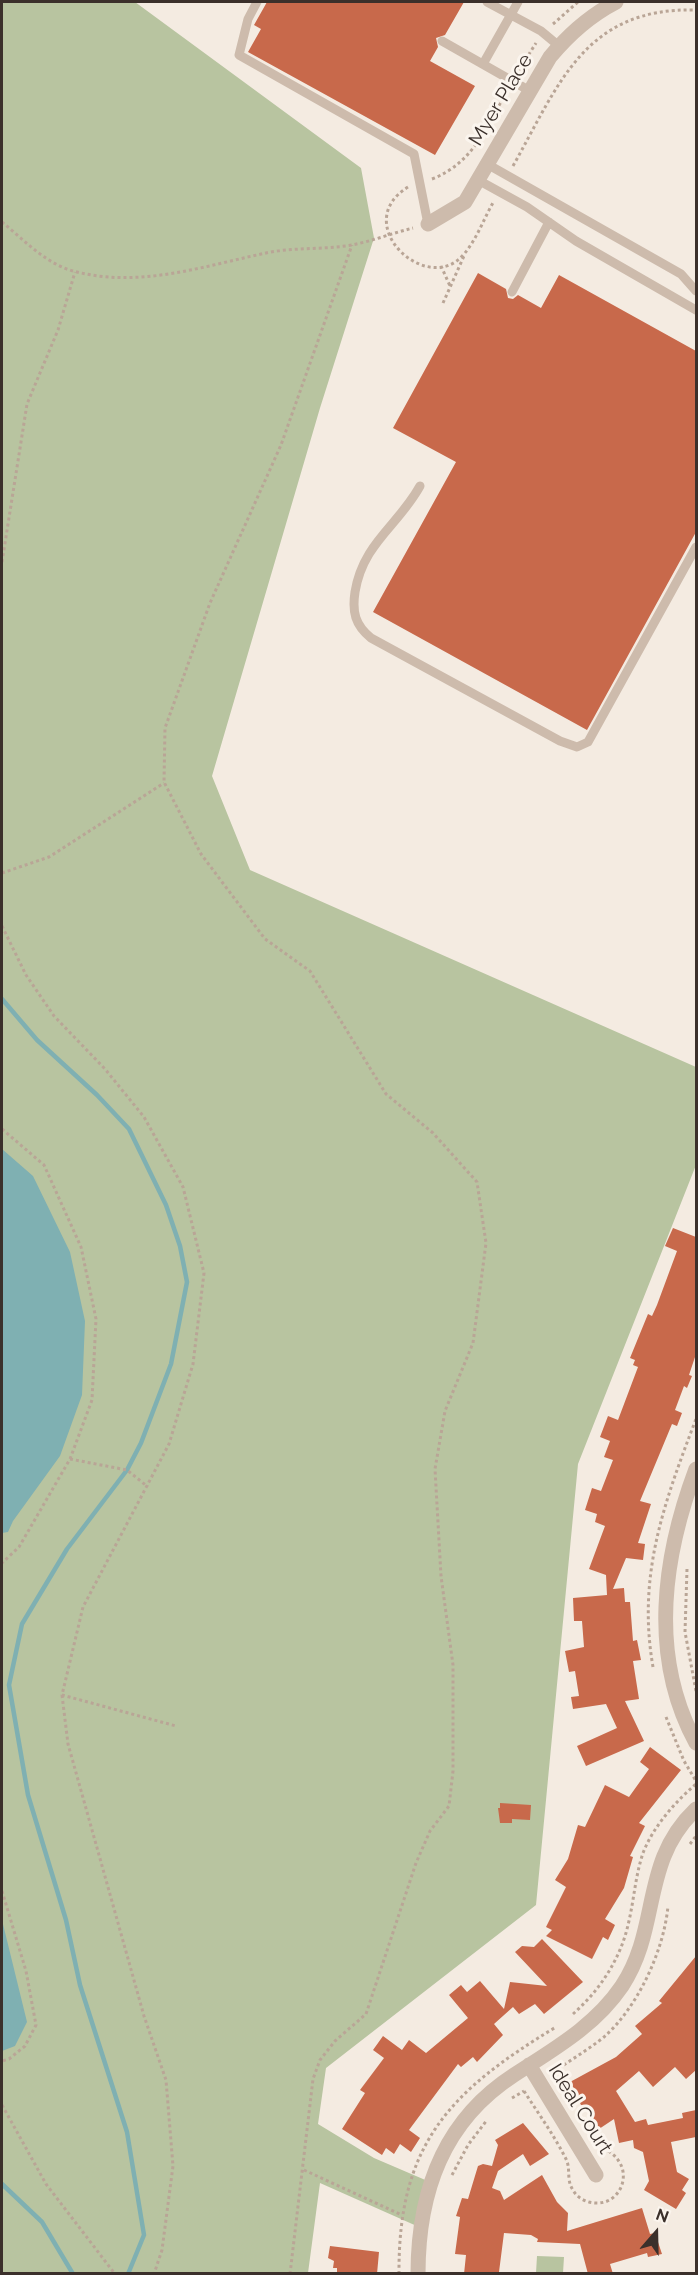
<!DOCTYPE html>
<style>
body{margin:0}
#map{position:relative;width:698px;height:2275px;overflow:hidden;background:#f4ebe1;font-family:Raleway,sans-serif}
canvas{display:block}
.frame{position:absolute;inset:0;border:3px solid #3b302b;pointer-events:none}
.north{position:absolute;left:626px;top:2203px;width:60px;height:60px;-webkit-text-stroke:4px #fbf5ee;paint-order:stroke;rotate:20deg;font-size:16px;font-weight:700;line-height:24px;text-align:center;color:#3b302b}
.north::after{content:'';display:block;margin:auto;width:21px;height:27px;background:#3b302b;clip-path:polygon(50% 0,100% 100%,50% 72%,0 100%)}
</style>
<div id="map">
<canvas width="698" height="2275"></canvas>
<div class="frame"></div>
<div class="north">N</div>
</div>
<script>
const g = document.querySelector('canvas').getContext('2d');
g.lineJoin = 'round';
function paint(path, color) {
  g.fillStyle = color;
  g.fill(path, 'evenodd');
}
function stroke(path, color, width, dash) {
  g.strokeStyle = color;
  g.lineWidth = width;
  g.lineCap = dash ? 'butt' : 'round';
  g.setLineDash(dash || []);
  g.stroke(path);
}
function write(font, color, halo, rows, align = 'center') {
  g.font = font + ' Raleway,sans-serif';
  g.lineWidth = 6;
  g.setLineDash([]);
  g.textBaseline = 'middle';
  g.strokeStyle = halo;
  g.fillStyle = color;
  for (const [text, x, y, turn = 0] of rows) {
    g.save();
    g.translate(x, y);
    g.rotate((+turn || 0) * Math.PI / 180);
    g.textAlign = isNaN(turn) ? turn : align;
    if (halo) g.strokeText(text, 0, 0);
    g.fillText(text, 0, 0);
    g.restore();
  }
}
paint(new Path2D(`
 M 2,2 L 135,2 L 361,168 L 374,238 L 320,408 L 212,776 L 250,870 L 696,1067 L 696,1165 L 578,1464 L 536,1905 L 326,2068 L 318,2124 L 374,2158 L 430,2182 L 419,2227 L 320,2183 L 308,2273 L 2,2274 Z
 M 537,2256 L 564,2257 L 563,2273 L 536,2273 Z`), '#b8c4a0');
paint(new Path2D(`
 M 2,1149 L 33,1176 L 70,1252 L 85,1321 L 82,1395 L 60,1456 L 13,1521 L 8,1532 L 2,1533 Z
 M 2,1920 L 27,2022 L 15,2046 L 2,2051 Z`), '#7fb0b2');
stroke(new Path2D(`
 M 2,999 L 37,1040 L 97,1095 L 129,1129 L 166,1205 L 180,1246 L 187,1282 L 171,1364 L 141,1443 L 127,1470 L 67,1549 L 22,1624 L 9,1685 L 28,1795 L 66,1920 L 80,1985 L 127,2132 L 144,2235 L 128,2274
 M 2,2184 L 42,2222 L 73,2274`), '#7fb0b2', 4.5);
paint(new Path2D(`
 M 267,2 L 464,2 L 445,35 L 436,38 L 438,47 L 430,61 L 475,86 L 435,155 L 248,52 L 261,29 L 254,25 Z
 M 478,273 L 506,289 L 508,298 L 513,299 L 518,295 L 541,308 L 559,275 L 696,351 L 696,532 L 587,730 L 373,612 L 456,462 L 393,428 Z
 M 673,1228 L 696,1237 L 696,1354 L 689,1375 L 692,1376 L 687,1388 L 684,1386 L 675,1410 L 682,1413 L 677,1426 L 672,1424 L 640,1501 L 651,1504 L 638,1543 L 645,1544 L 643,1560 L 626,1558 L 613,1589 L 624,1588 L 625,1602 L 630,1602 L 633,1641 L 637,1640 L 641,1660 L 633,1661 L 639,1699 L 625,1701 L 644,1741 L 586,1766 L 577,1746 L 617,1728 L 606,1704 L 573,1709 L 571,1697 L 579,1696 L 575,1671 L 569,1672 L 565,1651 L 584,1647 L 582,1621 L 574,1621 L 573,1598 L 607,1595 L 606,1575 L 589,1569 L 605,1526 L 595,1522 L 597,1514 L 585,1510 L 592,1488 L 601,1491 L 613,1460 L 604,1457 L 610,1441 L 600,1437 L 608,1416 L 618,1420 L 638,1367 L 633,1365 L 635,1360 L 630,1358 L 648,1314 L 652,1316 L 657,1305 L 677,1251 L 665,1246 Z
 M 650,1747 L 681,1770 L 639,1823 L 645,1826 L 630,1856 L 633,1857 L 624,1888 L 605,1919 L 615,1925 L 608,1940 L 603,1937 L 592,1959 L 546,1936 L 552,1930 L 546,1927 L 566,1887 L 555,1880 L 568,1859 L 578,1825 L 585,1827 L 605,1785 L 629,1797 L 649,1769 L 640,1762 Z
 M 500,1803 L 531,1805 L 530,1820 L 512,1819 L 512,1823 L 500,1823 L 498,1808 L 500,1808 Z
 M 542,1939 L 583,1982 L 544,2014 L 535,2004 L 519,2014 L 513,2007 L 494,2024 L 503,2035 L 477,2062 L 473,2057 L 461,2067 L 458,2064 L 409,2130 L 420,2138 L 411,2152 L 400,2144 L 394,2154 L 386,2148 L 382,2155 L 342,2129 L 365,2093 L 360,2090 L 384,2058 L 373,2050 L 383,2036 L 402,2050 L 409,2040 L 426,2053 L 468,2018 L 449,1995 L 461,1985 L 467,1992 L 480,1981 L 504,2009 L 510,1982 L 547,1986 L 515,1952 L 522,1946 L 534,1947 Z
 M 696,1956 L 696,2070 L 686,2079 L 675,2067 L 653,2087 L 639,2071 L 616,2091 L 635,2122 L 646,2119 L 648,2125 L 683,2118 L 682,2113 L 696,2110 L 696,2137 L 671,2142 L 677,2172 L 689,2179 L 682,2190 L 686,2193 L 676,2209 L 644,2190 L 649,2181 L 643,2152 L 634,2148 L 633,2140 L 619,2143 L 614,2119 L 599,2129 L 585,2106 L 581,2105 L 570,2082 L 616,2057 L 642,2034 L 635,2026 L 662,2003 L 659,2001 Z
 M 523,2123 L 549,2154 L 530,2166 L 523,2154 L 498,2171 L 492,2188 L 500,2191 L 504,2200 L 542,2175 L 557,2202 L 568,2213 L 567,2231 L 642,2208 L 650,2234 L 655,2233 L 662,2254 L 648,2257 L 647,2253 L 610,2264 L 613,2274 L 588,2274 L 580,2244 L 537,2242 L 538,2239 L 531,2235 L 504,2233 L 499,2272 L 464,2274 L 466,2255 L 455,2254 L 460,2217 L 456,2216 L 462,2198 L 468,2199 L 478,2166 L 483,2164 L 492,2166 L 498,2145 L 495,2140 Z
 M 330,2246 L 379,2252 L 377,2274 L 337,2274 L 337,2268 L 333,2268 L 334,2261 L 328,2258 Z`), '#c8694b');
stroke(new Path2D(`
 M 553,24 L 578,2
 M 519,70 L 536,43
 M 513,166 C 559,84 585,7 696,10
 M 432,179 C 473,163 486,128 507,91
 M 408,187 C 348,224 428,298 464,254 C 477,239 484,218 494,201
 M 2,222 C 24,240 48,266 77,272 C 141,288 204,266 266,253 C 294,247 323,250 352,245 C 372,241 393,233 413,228
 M 441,266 L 450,286
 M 443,303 L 464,256
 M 2,562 L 27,404 L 58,330 L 75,272
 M 2,873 L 49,857 L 164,783
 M 2,926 L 26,975 L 54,1016 L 105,1069 L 144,1117 L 183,1187 L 204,1273 L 193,1364 L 169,1444 L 83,1607 L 62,1695 L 176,1726
 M 2,1129 L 44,1165 L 81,1247 L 96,1319 L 92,1400 L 70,1459 L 19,1547 L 2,1563
 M 70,1459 L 127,1470 L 148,1487
 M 687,1569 L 685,1632 L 696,1691
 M 653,1667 C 637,1575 664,1503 696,1419
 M 62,1695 L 68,1744 L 144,2016 L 166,2080 L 173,2166 L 162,2250 L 154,2274
 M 666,1717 L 684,1761 L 696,1781
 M 690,1844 L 696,1836
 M 2,1891 L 26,1971 L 36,2025 L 25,2046 L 9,2059 L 2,2061
 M 573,2014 C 599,1991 620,1960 628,1925 C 634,1901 635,1877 643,1853 C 653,1827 675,1802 696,1784
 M 554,2072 L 567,2094
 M 554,2072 C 570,2060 588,2050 604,2037 C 638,2007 664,1950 668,1906
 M 524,2091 C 538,2113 554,2135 566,2159 C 571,2169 566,2180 573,2190 C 577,2198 587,2203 596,2203 C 619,2204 631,2177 618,2160 C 613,2152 603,2149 596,2143
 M 512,2098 L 524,2091
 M 2,2105 L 46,2184 L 115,2274
 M 304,2170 L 402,2215
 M 452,2175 L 468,2145 L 487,2120
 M 290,2274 L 313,2079 L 320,2060 L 335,2041 L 366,2014 L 416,1863 L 430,1831 L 449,1806 L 453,1771 L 453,1665 L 441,1576 L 435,1469 L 445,1411 L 473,1343 L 486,1243 L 477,1182 L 433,1133 L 386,1094 L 310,971 L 265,939 L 201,854 L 164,782 L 165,728 L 210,603 L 281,445 L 352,245
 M 399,2274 C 398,2144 450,2091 556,2027`), '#b9a596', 3, [3, 3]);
stroke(new Path2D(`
 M 257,2 L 248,19 L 239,55 L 414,154 L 428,224
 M 487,2 L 541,31 L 559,46
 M 442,41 L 530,91
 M 483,64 L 518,2
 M 487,164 L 681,274 L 696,291
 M 478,180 L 527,207 L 576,241 L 696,310
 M 512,292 L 549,222
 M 420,486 C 398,526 363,543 355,592 C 352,612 355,625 371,638 L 560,741 L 577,747 L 588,742 L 696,547`), '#cdbbac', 9);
stroke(new Path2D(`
 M 428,224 L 465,202 L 550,57 C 569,34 589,16 616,2
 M 696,1469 C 663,1557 649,1657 696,1743
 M 529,2065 L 596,2175
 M 418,2274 C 418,2192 443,2121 514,2075 C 554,2049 595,2026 622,1986 C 661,1927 640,1862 696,1809`), '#cdbbac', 15);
write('20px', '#3b302b', '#fbf5ee', [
 ["Myer Place",501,100,-59],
 ["Ideal Court",580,2109,58]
]);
</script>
